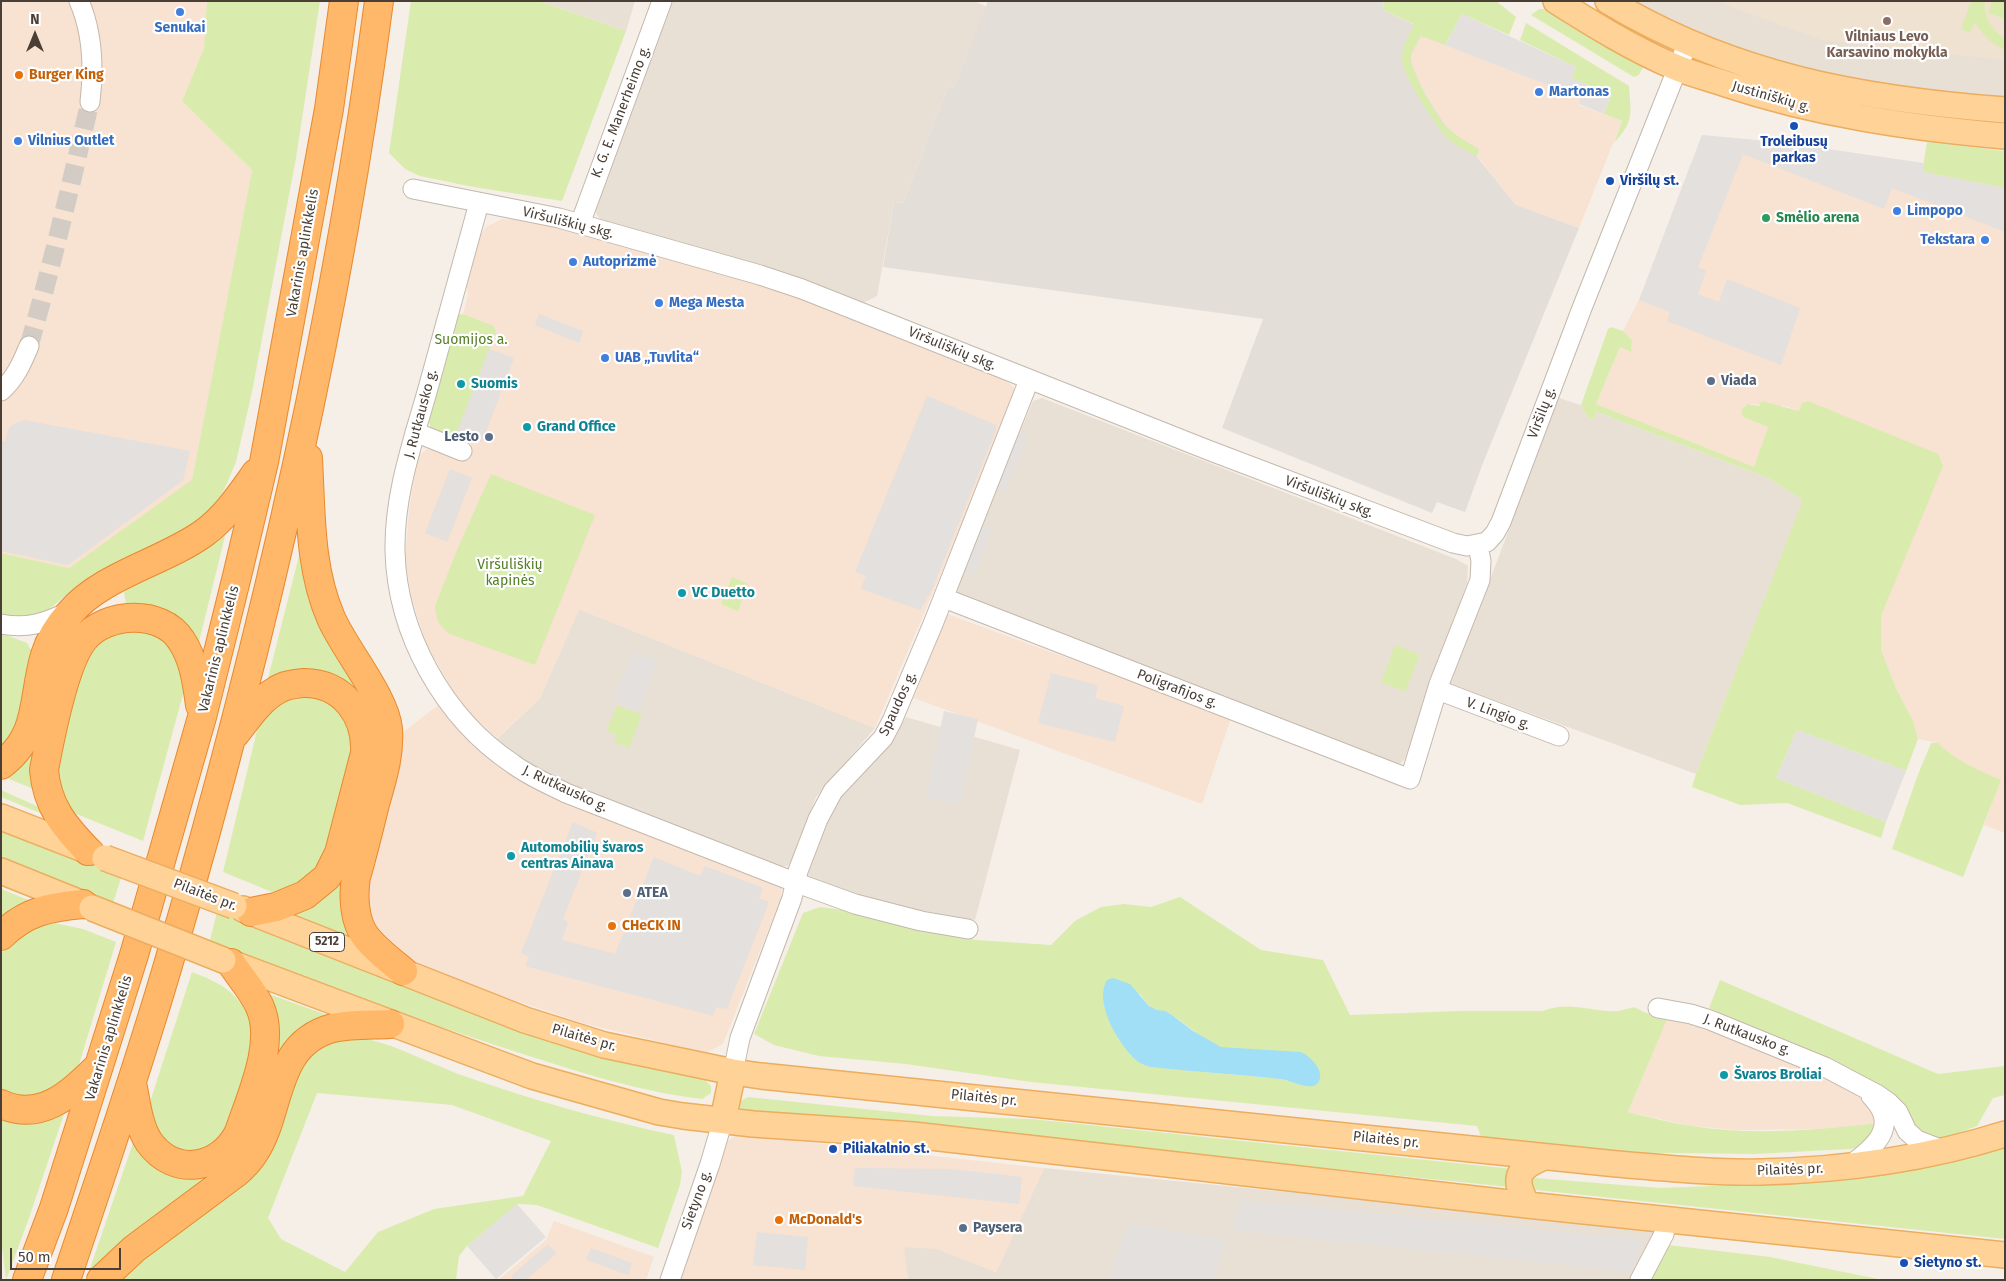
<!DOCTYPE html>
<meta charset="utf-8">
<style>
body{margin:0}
#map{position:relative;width:2006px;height:1281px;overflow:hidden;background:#f5efe8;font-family:"Fira Sans",sans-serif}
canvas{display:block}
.frame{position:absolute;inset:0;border:2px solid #493f36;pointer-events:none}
.north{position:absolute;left:10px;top:10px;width:50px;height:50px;-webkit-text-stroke:4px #fff;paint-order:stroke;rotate:0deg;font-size:14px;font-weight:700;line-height:20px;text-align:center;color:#493f36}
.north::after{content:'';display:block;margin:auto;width:18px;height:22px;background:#493f36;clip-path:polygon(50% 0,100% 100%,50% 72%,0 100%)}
.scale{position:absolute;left:10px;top:1248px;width:111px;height:22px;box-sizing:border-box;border:2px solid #493f36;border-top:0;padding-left:6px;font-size:15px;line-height:18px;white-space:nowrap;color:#493f36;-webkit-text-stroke:4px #fff;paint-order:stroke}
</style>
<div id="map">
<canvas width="2006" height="1281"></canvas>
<div class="frame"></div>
<div class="north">N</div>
<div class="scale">50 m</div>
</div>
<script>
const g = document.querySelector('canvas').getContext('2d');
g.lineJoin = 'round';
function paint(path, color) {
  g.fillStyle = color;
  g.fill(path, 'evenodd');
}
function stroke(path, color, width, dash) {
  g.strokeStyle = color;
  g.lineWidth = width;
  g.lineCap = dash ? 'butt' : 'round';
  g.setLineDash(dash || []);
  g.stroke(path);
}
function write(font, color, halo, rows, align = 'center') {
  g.font = font + ' "Fira Sans",sans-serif';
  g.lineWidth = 4.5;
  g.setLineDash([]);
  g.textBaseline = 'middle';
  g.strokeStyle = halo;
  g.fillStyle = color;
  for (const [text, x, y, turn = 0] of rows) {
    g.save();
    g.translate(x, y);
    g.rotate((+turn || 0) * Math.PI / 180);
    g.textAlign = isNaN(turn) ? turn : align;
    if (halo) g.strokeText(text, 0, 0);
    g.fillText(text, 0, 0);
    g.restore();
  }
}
paint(new Path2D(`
 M 539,1 L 635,1 L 626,31 Z
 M 671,1 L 974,1 L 987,7 L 954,88 L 948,87 L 903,203 L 894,202 L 877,296 L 863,303 L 773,271 L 602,221 L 597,215 L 594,205 Z
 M 1630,1 L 2005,1 L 2005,100 L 1954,96 L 1837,78 L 1770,60 L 1686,29 Z
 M 1042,398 L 1456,559 L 1468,566 L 1467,583 L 1405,758 L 1398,766 L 954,591 L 1033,401 Z
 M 1559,398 L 1581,405 L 1588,418 L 1593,420 L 1597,412 L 1768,478 L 1804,500 L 1696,774 L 1448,683 L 1491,577 Z
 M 579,609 L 875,728 L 816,797 L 792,862 L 787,866 L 780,866 L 580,789 L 530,764 L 512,752 L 497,739 L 540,698 Z
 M 906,717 L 1020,750 L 975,920 L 906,908 L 815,882 L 807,876 L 805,870 L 837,797 L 872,764 Z
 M 1044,1168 L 1662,1229 L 1648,1280 L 908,1280 L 903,1247 L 936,1248 L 996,1272 Z`), '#e9e0d5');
paint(new Path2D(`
 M 1,1 L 207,1 L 204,48 L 182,101 L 252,170 L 192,481 L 69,568 L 1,553 Z
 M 1421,35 L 1581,98 L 1579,105 L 1622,121 L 1579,228 L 1516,205 L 1477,156 L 1479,149 L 1457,136 L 1446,126 L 1425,94 L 1411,63 L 1410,57 Z
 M 1702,135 L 1786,143 L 1923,163 L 1922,172 L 2005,188 L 2005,833 L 1984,825 L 2000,780 L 1968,766 L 1947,752 L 1938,743 L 1918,739 L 1913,721 L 1896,688 L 1881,650 L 1881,616 L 1896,577 L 1799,411 L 1782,405 L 1781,407 L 1751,404 L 1744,406 L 1745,418 L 1768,427 L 1754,468 L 1596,404 L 1620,347 L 1631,352 L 1632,340 L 1623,331 L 1639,300 Z
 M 502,219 L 520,220 L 575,232 L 731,275 L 820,306 L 1007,381 L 1014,388 L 1014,402 L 875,728 L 579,609 L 540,698 L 497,738 L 472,715 L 454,693 L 427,645 L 412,600 L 405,558 L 409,511 L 418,456 L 427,449 L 435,450 L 495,336 L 494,326 L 463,314 L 468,295 L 466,283 L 480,236 L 486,227 Z
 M 947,614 L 1231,718 L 1202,804 L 914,698 Z
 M 441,703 L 489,753 L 778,884 L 782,888 L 780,900 L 723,1044 L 708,1052 L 701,1052 L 583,1023 L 487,991 L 399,955 L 383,945 L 365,913 L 363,898 L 398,736 Z
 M 1668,1017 L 1684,1019 L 1775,1052 L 1867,1099 L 1879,1123 L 1822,1129 L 1737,1130 L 1691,1126 L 1628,1112 Z
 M 736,1135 L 750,1136 L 1044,1168 L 996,1272 L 936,1249 L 904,1247 L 908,1280 L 678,1280 L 728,1141 Z
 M 554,1221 L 654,1257 L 646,1280 L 498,1280 L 546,1240 Z`), '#f8e2d2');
paint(new Path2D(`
 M 988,1 L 1384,1 L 1383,10 L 1424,29 L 1410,57 L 1411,63 L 1425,94 L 1446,126 L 1457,136 L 1479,149 L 1477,157 L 1516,205 L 1579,228 L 1483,463 L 1465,512 L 1437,502 L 1432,513 L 1222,428 L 1263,319 L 883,267 L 894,202 L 903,203 L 948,87 L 954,88 Z`), '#e4ded9');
paint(new Path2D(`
 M 1715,1 L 2005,1 L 2005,60 L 1822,40 Z`), '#efe2d1');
paint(new Path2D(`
 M 207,1 L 320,1 L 296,158 L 252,392 L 236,462 L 225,488 L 214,507 L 187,529 L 103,571 L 66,595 L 52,607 L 38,616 L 13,617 L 1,614 L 1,553 L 69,568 L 192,480 L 252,170 L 182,101 L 204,48 Z
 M 411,1 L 539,1 L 626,31 L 562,201 L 468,186 L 420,176 L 405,169 L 389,153 Z
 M 1384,1 L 1496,1 L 1516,17 L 1509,35 L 1462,14 L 1445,45 L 1421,36 C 1418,42 1413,49 1411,56 C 1408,67 1439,120 1447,128 C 1457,136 1468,143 1479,149 L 1477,156 C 1469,152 1460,148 1453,143 C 1438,132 1405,79 1402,61 C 1400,49 1410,34 1414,24 L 1383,10 Z
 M 1971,1 L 1985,1 C 1983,16 1992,31 2005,38 L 2005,50 C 1991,43 1983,36 1975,22 L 1970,33 L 1961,29 Z
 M 1992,1 L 2005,1 L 2005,19 L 1988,13 Z
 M 1539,9 L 1545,9 L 1568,25 L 1644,65 L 1639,75 L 1634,77 L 1531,15 Z
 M 1526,23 L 1629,86 C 1631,115 1634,121 1614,143 L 1622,121 L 1604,114 L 1611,95 L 1571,78 L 1576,67 L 1520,40 Z
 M 1927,142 L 2005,151 L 2005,188 L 1922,172 Z
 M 463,314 L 494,326 L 496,333 L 457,432 L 447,436 L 431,429 L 429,421 L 455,320 L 458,315 Z
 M 1611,327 L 1623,331 L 1632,340 L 1631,352 L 1620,347 L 1596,404 L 1754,467 L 1768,427 L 1745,418 L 1742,414 L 1742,409 L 1747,404 L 1759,406 L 1762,401 L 1799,411 L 1802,403 L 1808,401 L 1938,454 L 1943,466 L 1881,616 L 1881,650 L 1896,688 L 1913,721 L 1918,739 L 1906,771 L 1797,730 L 1776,778 L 1886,822 L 1881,838 L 1787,803 L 1740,805 L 1692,787 L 1696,774 L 1803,500 L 1768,478 L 1597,412 L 1593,420 L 1588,418 L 1581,405 L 1608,329 Z
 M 491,474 L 595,515 L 535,665 L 450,634 C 439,626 436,620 435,606 L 457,550 Z
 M 228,524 L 198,646 L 157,608 L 139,604 L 126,604 L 124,592 L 203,543 Z
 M 301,548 L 373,713 L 353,933 L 350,938 L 287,914 L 322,895 L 364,704 L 267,682 Z
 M 732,577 L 748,584 L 738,611 L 721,604 Z
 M 142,626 L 173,643 L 185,687 L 143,841 L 64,809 L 55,779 L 80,668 L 98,638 Z
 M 1,633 L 27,643 L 34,655 L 20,725 L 1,754 Z
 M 1395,645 L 1420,655 L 1405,692 L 1381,682 Z
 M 294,692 L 339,705 L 356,750 L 321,871 L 282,896 L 223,872 L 259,722 L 268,707 Z
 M 617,705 L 642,715 L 629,748 L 614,742 L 616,735 L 606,731 Z
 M 37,737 L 36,790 L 4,777 Z
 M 1931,743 L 1938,743 C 1956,761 1978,770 2001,780 L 1963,877 L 1892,849 L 1917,777 Z
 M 1,790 L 43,809 L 45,815 L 1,797 Z
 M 1,826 L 122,875 L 112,906 L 1,862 Z
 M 1,889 L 36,903 L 1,922 Z
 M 1180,897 L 1261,950 L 1323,960 L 1350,1015 L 1461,1011 L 1543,1011 C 1571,1000 1592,1013 1619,1011 C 1624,1010 1629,1008 1634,1007 L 1646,1013 L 1668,1017 L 1628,1112 C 1649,1117 1670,1123 1692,1126 C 1753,1136 1817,1130 1879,1123 L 1862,1147 L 1849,1149 L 1755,1154 L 1587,1152 L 1483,1142 L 1477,1126 L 1031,1082 L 906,1064 L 819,1056 L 774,1045 L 754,1034 L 803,913 L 820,907 L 881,915 L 976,940 L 1051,945 L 1075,921 L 1101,907 L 1124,904 L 1151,907 ZM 1140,994 C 1145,1000 1149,1008 1157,1010 C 1162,1012 1167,1011 1172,1015 C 1190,1026 1206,1045 1229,1049 L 1317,1084 C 1306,1089 1293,1081 1282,1079 L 1150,1067 L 1119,1040 L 1104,1005 Z
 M 217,912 L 273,934 L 701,1076 L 711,1086 L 711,1093 L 702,1099 C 633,1091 564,1067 498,1046 C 400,1014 305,979 209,944 Z
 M 54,923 L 83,929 L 116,942 L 78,1068 L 42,1099 L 1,1094 L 1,955 L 6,945 L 34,924 L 40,926 Z
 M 192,972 C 231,987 238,995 258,1032 L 232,1130 L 195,1157 L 160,1142 L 149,1105 Z
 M 1720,980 L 1938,1074 L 2005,1066 L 2005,1095 L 1993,1098 L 1977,1126 L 1943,1139 L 1926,1138 L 1822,1057 L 1709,1008 Z
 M 266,993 L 335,1018 L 243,1152 L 98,1268 L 86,1280 L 133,1143 L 137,1142 L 228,1161 Z
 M 356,1037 C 392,1042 430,1064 464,1076 C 533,1100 602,1120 674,1135 L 682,1172 L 680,1185 L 658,1248 L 537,1205 L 518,1204 L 467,1246 L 459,1256 L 456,1280 L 113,1280 L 225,1192 L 301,1062 L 330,1041 ZM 317,1093 L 452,1105 L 551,1141 L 523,1196 L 434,1209 L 378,1232 L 345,1272 L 281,1239 L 268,1218 Z
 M 748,1097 L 932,1116 L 1031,1119 L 1513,1169 L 1509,1187 L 895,1124 L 746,1114 C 741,1110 738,1108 740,1101 Z
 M 66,1108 L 29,1218 L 6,1280 L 1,1238 L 1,1114 Z
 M 2005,1144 L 2005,1239 L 1536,1190 L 1530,1188 L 1529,1180 L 1535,1178 L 1660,1188 L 1822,1182 L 1918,1169 Z
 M 1668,1245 L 1770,1257 L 1878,1279 L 1895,1280 L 1648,1280 Z`), '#d9ecae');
paint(new Path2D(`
 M 1462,14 L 1576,67 L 1572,78 L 1611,95 L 1604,114 L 1579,104 L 1581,98 L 1445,45 Z
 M 1702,135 L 1786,143 L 1923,163 L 1923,172 L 2005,188 L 2005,232 L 1892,188 L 1884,209 L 1743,154 L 1698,267 L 1706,271 L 1698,294 L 1719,302 L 1727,279 L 1800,308 L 1781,365 L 1667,321 L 1670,312 L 1639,300 Z
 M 539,314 L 583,331 L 579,343 L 535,325 Z
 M 489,349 L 514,358 L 482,442 L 457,432 Z
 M 927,396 L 996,425 L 996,430 L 931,592 L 920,610 L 861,589 L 866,576 L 855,572 Z
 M 24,420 L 190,451 L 183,480 L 68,565 L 1,551 L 1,441 L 5,441 L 9,428 L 16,423 Z
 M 1020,431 L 1028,435 L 1006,492 L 997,489 Z
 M 450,469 L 472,478 L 447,542 L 425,533 Z
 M 982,525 L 992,529 L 974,576 L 964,572 Z
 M 633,651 L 658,661 L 638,711 L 613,701 Z
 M 1051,673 L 1098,685 L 1095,698 L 1124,706 L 1115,742 L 1038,723 Z
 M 944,711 L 978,719 L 960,804 L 926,797 Z
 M 1797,730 L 1906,771 L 1886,822 L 1776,778 Z
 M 573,822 L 597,833 L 563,919 L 568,922 L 562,940 L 615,954 L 654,857 L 700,876 L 705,866 L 763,888 L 759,898 L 769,902 L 727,1009 L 716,1007 L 713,1016 L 525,966 L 529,957 L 521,953 Z
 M 855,1168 L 951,1169 L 1022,1177 L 1019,1204 L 853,1186 Z
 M 1241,1200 L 1643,1240 L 1632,1272 L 1231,1230 Z
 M 517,1204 L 546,1237 L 496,1279 L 467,1246 Z
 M 1128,1224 L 1227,1239 L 1214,1280 L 1109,1280 Z
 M 757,1232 L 808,1237 L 805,1270 L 753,1265 Z
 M 548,1244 L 556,1254 L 525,1280 L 514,1280 L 511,1276 Z
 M 591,1248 L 632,1263 L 628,1275 L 586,1260 Z`), '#e3e0dd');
paint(new Path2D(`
 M 1113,978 L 1130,984 L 1149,1006 L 1157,1010 L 1165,1011 L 1172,1015 L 1193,1031 L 1221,1047 L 1301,1052 C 1310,1056 1325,1071 1319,1081 C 1317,1084 1317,1085 1313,1086 C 1302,1088 1291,1080 1280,1079 C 1237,1074 1193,1072 1150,1067 C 1146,1065 1140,1064 1136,1060 C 1119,1045 1093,1002 1107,980 Z`), '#a0dff5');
stroke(new Path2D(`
 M 29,346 C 52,265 71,184 90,102`), '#d3ccc4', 19, [19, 9]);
const minor = new Path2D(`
 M 79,1 C 93,33 94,68 90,102
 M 413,189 L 559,218 L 760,275 L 802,289 L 1208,450 L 1453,543 L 1467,546 L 1487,542 L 1495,533 L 1501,522 L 1582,308 L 1688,42
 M 479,203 C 462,266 444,329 427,392 C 412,444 394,496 395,551 C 397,634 444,718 513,764 C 529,776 548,784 566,793 L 797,883 L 855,904 L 921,921 L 968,929
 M 580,224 L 662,1
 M 1,391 C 15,379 22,363 29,346
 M 415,432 L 462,451
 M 944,598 L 1410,779 L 1439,684 L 1480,580 L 1481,561 L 1478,545
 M 1,624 C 27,629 45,623 68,612
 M 1438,690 L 1559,736
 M 1658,1008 L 1691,1014 L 1710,1020 L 1825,1067 L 1878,1095 L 1888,1102 L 1898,1112 L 1907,1131 L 1917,1140 L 1943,1150
 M 733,1072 L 740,1038 L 792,898 L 798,871 L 818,819 L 833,791 L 883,738 L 892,721 L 933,624 L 1029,380
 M 1849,1166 C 1874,1147 1901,1127 1871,1096
 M 670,1280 L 710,1164 L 723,1120
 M 1640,1280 L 1664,1234 L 1666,1219`);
const major = new Path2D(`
 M 1556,1 C 1594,25 1633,49 1675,67 C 1691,74 1709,78 1726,84 C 1816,114 1910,128 2005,136
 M 1608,1 C 1733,76 1861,99 2005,110
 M 1,817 L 91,852
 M 1,871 L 88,906
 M 243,909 L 525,1020 L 604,1045 L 733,1072 L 761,1076 L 1617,1164 C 1665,1168 1713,1173 1761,1172 C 1843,1170 1927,1159 2005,1134
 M 223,960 L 532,1076 L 659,1112 L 683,1116 L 753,1124 L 913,1135 L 1527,1205 L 2005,1255
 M 723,1120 L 733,1072
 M 1527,1205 C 1513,1178 1516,1169 1544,1157`);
const highway = new Path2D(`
 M 308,458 C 311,511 309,568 331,618 C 345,650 385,697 388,729 C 390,755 382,779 375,804 C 369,828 363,853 356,877 C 353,895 354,922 366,937 C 376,950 391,961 403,971
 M 235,734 C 248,718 259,700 277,690 C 284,685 294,684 303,683 C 343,682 367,716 365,753 L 339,853 L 327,877 L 305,895 L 276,907 L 251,912
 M 1,765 C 41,735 32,698 45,655 C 50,639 59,625 70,613 C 102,575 164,562 204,533 C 226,517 241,494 256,473
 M 88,851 C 64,826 47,806 44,770 C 50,738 65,662 84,639 C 106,612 161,609 181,640 C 194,659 197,683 200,705
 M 1,936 C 26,911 50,907 83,904
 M 132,1083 C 136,1101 138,1126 149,1142 C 175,1178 221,1169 239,1132 C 251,1096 277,1041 259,1005 C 252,990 240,977 231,963
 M 1,1104 C 42,1123 72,1092 99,1066
 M 27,1280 L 54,1208 L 134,955 L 202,717 L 237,576 L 264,462 L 329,109 L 344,1
 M 66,1280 C 101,1175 137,1071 168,965 C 261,649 336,327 379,1
 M 101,1280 L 134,1249 L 236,1173 C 243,1167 249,1161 254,1153 C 282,1111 272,1044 333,1028 C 351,1024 371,1025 390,1024`);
stroke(minor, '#c4b8ac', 21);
stroke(major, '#ecad5f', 28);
stroke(highway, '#e8892e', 30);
stroke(minor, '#fff', 19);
stroke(major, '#ffd297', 25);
stroke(highway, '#ffb769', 28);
const majorBridge = new Path2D(`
 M 105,858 L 234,906
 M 92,908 L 223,960`);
stroke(majorBridge, '#ecad5f', 28, []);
stroke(majorBridge, '#ffd297', 25);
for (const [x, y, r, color] of [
 [180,12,5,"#3f7fe0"],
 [1887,21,5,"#8d6e63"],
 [19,75,5,"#e8710a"],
 [1539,92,5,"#3f7fe0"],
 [1794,126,5,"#1a4fb4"],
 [18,141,5,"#3f7fe0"],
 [1610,181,5,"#1a4fb4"],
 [1897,211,5,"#3f7fe0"],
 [1766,218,5,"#2e9e5b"],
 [1985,240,5,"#3f7fe0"],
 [573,262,5,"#3f7fe0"],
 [659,303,5,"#3f7fe0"],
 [605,358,5,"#3f7fe0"],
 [1711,381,5,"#5c6f8a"],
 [461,384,5,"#0f9aa8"],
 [527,427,5,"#0f9aa8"],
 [489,437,5,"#5c6f8a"],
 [682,593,5,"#0f9aa8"],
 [511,856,5,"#0f9aa8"],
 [627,893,5,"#5c6f8a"],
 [612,926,5,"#e8710a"],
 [1724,1075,5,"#0f9aa8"],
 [833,1149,5,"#1a4fb4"],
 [779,1220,5,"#e8710a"],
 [963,1228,5,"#5c6f8a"],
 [1904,1263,5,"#1a4fb4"]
]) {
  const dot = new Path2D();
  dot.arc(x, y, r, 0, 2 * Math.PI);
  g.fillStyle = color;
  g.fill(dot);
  stroke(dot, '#fff', 2);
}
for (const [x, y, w] of [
 [327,942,35]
]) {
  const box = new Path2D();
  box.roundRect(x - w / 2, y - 9.5, w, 19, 4);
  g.fillStyle = '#fff';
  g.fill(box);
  stroke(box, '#493f36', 1);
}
write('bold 12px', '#493f36', null, [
 ["5212",327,942]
]);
write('bold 14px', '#366cbe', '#fff', [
 ["Senukai",180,28,"center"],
 ["Martonas",1549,92],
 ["Vilnius Outlet",28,141],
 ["Limpopo",1907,211],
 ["Tekstara",1975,240,"right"],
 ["Autoprizmė",583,262],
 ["Mega Mesta",669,303],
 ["UAB „Tuvlita“",615,358]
], 'left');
write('bold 14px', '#785e54', '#fff', [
 ["Vilniaus Levo",1887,37],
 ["Karsavino mokykla",1887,53]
]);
write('bold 14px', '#c56008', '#fff', [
 ["Burger King",29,75],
 ["CHeCK IN",622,926],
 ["McDonald's",789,1220]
], 'left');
write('14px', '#493f36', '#fff', [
 ["Justiniškių g.",1771,97,16],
 ["K. G. E. Manerheimo g.",621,112,-69],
 ["Viršuliškių skg.",568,223,14],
 ["Vakarinis aplinkkelis",303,253,-80],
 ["Viršuliškių skg.",952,349,22],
 ["Viršilų g.",1542,413,-69],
 ["J. Rutkausko g.",421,414,-75],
 ["Viršuliškių skg.",1329,497,21],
 ["Vakarinis aplinkkelis",219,649,-76],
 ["Poligrafijos g.",1177,689,21],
 ["Spaudos g.",898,704,-65],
 ["V. Lingio g.",1498,714,21],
 ["J. Rutkausko g.",565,789,25],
 ["Pilaitės pr.",205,895,21],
 ["J. Rutkausko g.",1747,1035,21],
 ["Vakarinis aplinkkelis",109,1038,-73],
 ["Pilaitės pr.",584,1038,16],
 ["Pilaitės pr.",984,1098,6],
 ["Pilaitės pr.",1386,1140,6],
 ["Pilaitės pr.",1790,1170,-2],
 ["Sietyno g.",697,1200,-70]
]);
write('bold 14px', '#164399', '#fff', [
 ["Troleibusų",1794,142,"center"],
 ["parkas",1794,158,"center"],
 ["Viršilų st.",1620,181],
 ["Piliakalnio st.",843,1149],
 ["Sietyno st.",1914,1263]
], 'left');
write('bold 14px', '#27864d', '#fff', [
 ["Smėlio arena",1776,218]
], 'left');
write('14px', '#547f24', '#fff', [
 ["Suomijos a.",471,340],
 ["Viršuliškių",510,565],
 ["kapinės",510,581]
]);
write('bold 14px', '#4e5e75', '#fff', [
 ["Viada",1721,381],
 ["Lesto",479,437,"right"],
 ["ATEA",637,893],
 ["Paysera",973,1228]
], 'left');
write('bold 14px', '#0d838f', '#fff', [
 ["Suomis",471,384],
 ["Grand Office",537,427],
 ["VC Duetto",692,593],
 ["Automobilių švaros",521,848],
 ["centras Ainava",521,864],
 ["Švaros Broliai",1734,1075]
], 'left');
</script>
